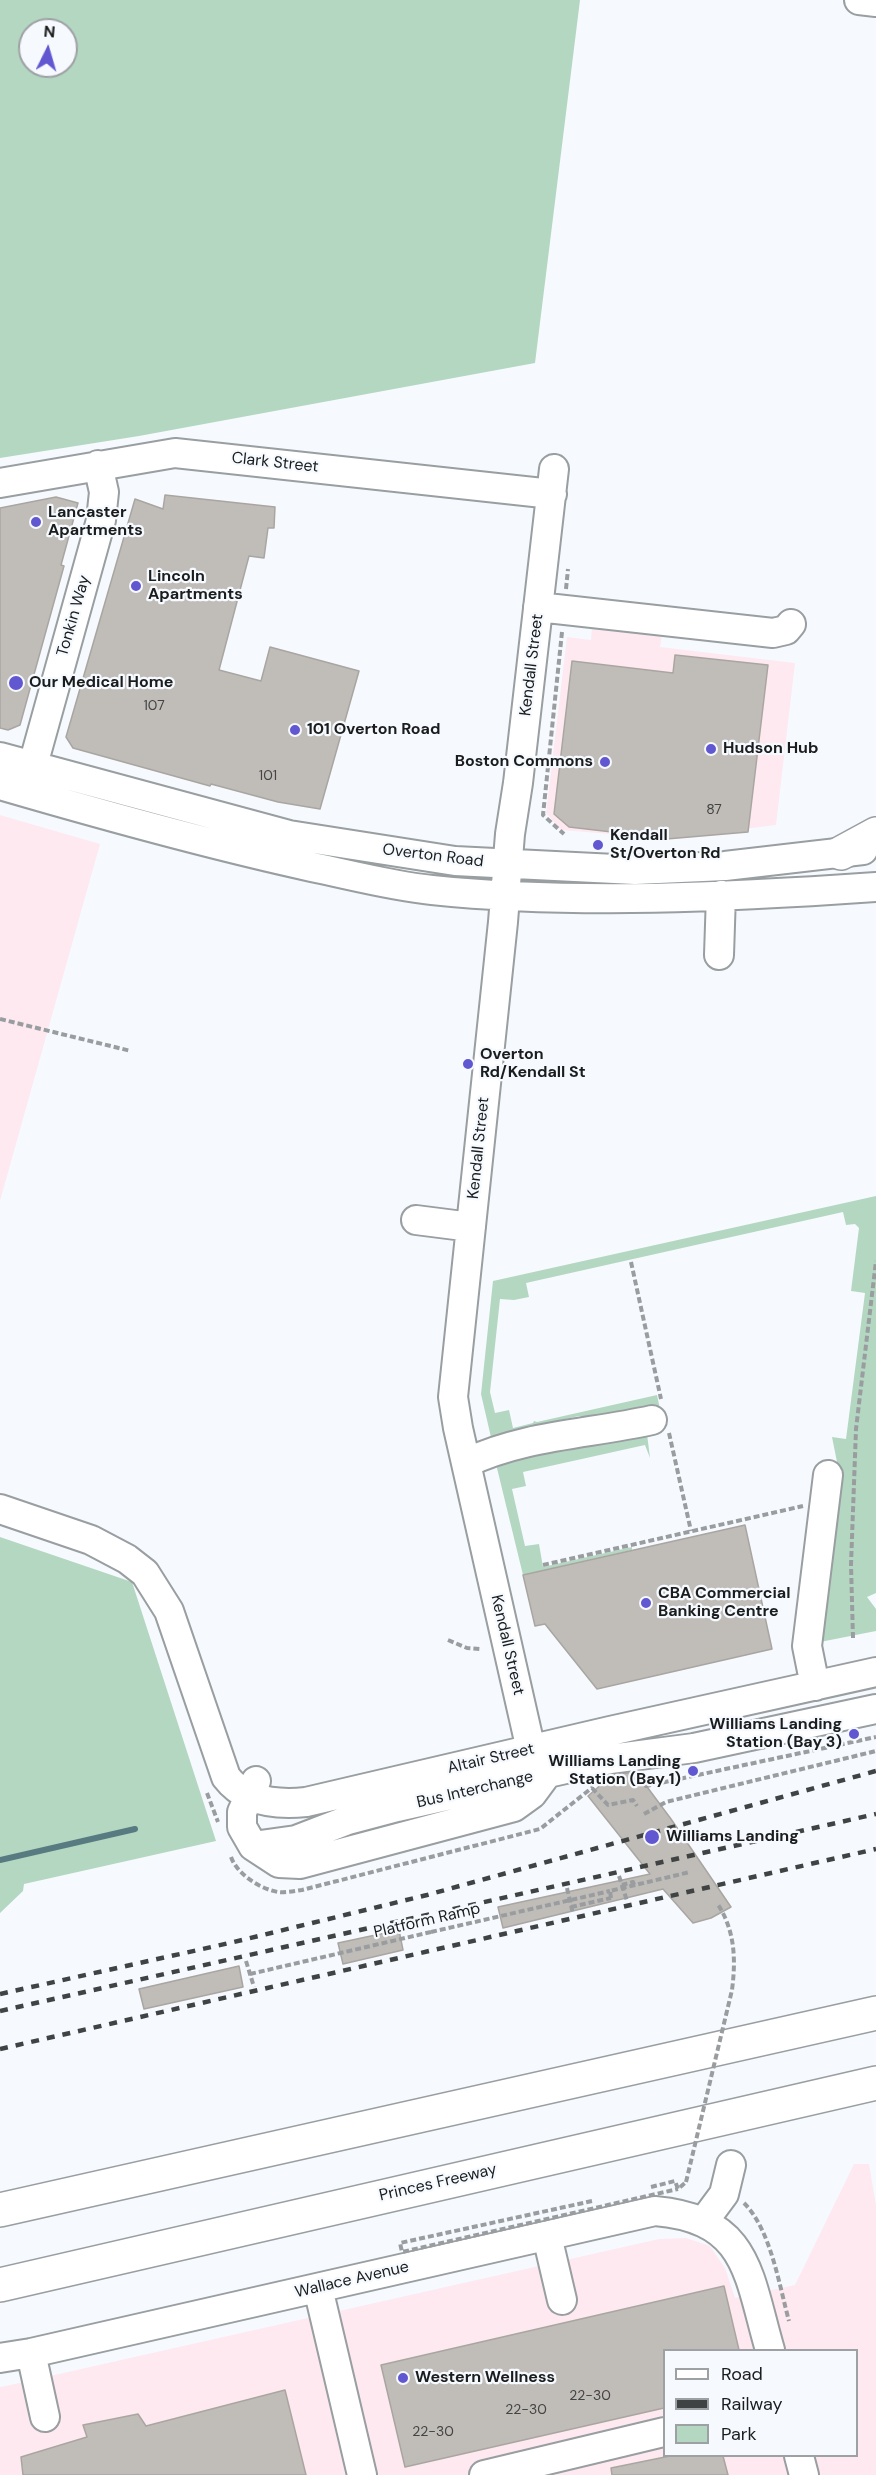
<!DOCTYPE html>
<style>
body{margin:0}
#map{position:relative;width:876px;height:2475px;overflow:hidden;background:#f6fafe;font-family:"DM Sans",sans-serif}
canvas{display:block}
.legend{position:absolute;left:663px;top:2349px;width:195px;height:108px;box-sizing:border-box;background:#f6fafe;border:2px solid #9ea1a4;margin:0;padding:8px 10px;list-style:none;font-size:18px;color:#1a1c1d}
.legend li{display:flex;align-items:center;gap:12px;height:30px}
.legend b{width:30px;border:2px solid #9ea1a4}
.north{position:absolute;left:18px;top:18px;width:60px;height:60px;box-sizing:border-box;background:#f6fafe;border:2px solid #9ea1a4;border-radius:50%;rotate:5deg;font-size:16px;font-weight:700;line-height:24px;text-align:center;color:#1a1c1d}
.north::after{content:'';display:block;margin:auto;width:21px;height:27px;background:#6157d0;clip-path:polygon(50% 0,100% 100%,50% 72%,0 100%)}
</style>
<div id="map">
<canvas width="876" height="2475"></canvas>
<ul class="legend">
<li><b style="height:8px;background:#fff"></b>Road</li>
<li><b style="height:8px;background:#404344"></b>Railway</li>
<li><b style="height:16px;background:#b4d7c1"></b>Park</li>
</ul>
<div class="north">N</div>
</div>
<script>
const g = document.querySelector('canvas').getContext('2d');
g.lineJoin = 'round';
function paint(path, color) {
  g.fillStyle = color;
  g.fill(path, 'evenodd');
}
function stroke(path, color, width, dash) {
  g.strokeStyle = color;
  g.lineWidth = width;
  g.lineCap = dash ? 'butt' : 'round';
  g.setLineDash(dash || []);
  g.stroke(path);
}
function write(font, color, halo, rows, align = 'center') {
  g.font = font + ' "DM Sans",sans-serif';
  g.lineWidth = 4.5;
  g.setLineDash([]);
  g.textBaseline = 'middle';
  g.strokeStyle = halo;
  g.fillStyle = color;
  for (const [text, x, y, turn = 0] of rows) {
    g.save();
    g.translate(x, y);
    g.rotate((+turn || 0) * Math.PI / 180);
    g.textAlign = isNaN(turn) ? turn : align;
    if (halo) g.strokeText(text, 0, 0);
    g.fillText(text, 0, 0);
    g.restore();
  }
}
paint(new Path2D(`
 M 592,627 L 662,635 L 660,647 L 795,663 L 776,825 L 712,833 L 647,837 L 561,830 L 546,813 L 567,637 L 591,640 Z
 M 0,815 L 100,844 L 0,1201 Z
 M 854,2164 L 869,2164 L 876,2205 L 876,2475 L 0,2475 L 0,2387 L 10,2385 L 659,2239 L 686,2238 L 710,2246 L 725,2268 L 735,2298 L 795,2285 ZM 664,2350 L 856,2350 L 856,2456 L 664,2456 Z`), '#fee9f0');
paint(new Path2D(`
 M 0,0 L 580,0 L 535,363 L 139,436 L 0,458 ZM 30,30 L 66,30 L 66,66 L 30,66 Z
 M 876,1196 L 876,1593 L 867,1597 L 876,1609 L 876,1631 L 820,1642 L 838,1467 L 832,1437 L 846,1439 L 865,1293 L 851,1291 L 859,1228 L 855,1224 L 846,1225 L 843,1212 L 526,1283 L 529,1297 L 514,1300 L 500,1299 L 490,1392 L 495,1413 L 509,1410 L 513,1428 L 533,1423 L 534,1421 L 537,1422 L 657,1395 L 660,1409 L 609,1420 L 579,1416 L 519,1429 L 493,1446 L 481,1394 L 493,1281 Z
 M 641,1432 L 647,1434 L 650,1458 L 645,1445 L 523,1472 L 526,1486 L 512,1489 L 525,1546 L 539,1544 L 543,1567 L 632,1547 L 632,1550 L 523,1575 L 496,1464 Z
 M 0,1537 L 132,1582 L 216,1841 L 24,1884 L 23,1891 L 0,1913 Z`), '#b4d7c1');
stroke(new Path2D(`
 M 0,1860 L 135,1829`), '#577b81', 6);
const building = new Path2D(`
 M 165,495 L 275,507 L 274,528 L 268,528 L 264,558 L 249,556 L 219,670 L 261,681 L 270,647 L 359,671 L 320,809 L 278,802 L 211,784 L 210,786 L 73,748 L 66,737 L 135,499 L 163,509 Z
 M 56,497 L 78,503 L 61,565 L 64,566 L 20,725 L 8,730 L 0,728 L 0,508 Z
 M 675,655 L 768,665 L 748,832 L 655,840 L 655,837 L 569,827 L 554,814 L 572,661 L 673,673 Z
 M 745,1525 L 772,1649 L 597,1689 L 545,1624 L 535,1626 L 523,1575 Z
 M 636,1772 L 671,1819 L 731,1907 L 711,1918 L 693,1923 L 663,1889 L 503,1928 L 498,1907 L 650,1874 L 588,1796 L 612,1775 Z
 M 399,1930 L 403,1950 L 343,1964 L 338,1943 Z
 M 239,1966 L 243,1987 L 144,2009 L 139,1989 Z
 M 724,2286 L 739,2350 L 664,2350 L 664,2408 L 405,2467 L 381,2365 Z
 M 285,2390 L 306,2475 L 23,2475 L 21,2457 L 87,2437 L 83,2425 L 138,2414 L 146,2426 Z
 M 670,2456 L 723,2456 L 728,2475 L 612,2475 L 611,2468 Z`);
paint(building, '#c0bdb9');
stroke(building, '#a9a6a2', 1.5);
const minor = new Path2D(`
 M 859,0 L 876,2
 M 0,483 L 175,453 L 552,494
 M 538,607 L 773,633 L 786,630 L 791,624
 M 0,757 L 289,835 L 455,861 L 635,870 L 725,866 L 863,850
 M 33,765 L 101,520 L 104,492 L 98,465
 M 0,785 C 103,815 207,844 312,867 C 351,875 392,886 432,890 C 576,905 731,897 876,887
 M 719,955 L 721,895
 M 416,1220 L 471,1227
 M 466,1463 C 524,1435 590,1434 652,1420
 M 0,1509 L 91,1540 L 127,1559 L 145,1573 L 169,1611 L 226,1777 C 245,1802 277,1805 306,1802 L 610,1731 L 876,1672
 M 815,1686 L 807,1646 L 828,1475
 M 531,1750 L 458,1428 L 453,1397 L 503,922 L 510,834 L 518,783 L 554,469
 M 256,1781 L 242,1812 L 242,1827 L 253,1846 L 279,1863 L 300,1864 L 514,1807 L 532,1794 L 552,1767
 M 253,1846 L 296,1840 L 348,1820 L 397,1807 L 610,1759 L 694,1748 L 876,1709
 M 704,2221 L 724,2194 L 731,2165
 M 547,2236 L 562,2300
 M 318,2288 L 362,2475
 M 31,2353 L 45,2417
 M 0,2358 L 31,2353 L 655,2211 C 749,2219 748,2275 770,2350
 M 799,2456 L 804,2475
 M 484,2475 L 664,2432`);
const highway = new Path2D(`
 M 841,853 L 876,834
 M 0,2210 L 876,2013
 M 0,2285 L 876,2083`);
stroke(minor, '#999ea1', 32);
stroke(highway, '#999ea1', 36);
stroke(new Path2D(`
 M 566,589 L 568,569
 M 562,632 L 543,815 L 564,834
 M 0,1019 L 131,1051
 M 631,1262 L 661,1399
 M 669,1433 L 691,1531
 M 543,1565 L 803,1506
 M 853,1638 L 851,1565 L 856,1429 L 876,1261
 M 448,1640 L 467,1648 L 481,1649
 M 640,1778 L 646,1786 L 876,1737
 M 592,1788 L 608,1805 L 633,1800 L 637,1806
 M 207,1793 L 218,1822
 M 644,1814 L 666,1802 L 876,1751
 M 231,1857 C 237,1874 260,1889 278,1892 C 285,1893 294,1891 302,1890 L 540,1829 L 593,1787
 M 619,1876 L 622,1885 L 633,1882 L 634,1885
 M 622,1885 L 627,1901
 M 567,1888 L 573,1914
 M 571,1907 L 611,1898
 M 246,1961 L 254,1987
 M 250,1974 L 431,1932
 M 651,2187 L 675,2181 L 678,2189 L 686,2182
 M 744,2203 C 771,2230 779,2285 789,2321`), '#9a9da0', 4, [6, 3]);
stroke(minor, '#fff', 28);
stroke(highway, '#fff', 33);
stroke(new Path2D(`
 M 0,1994 L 234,1942 L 427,1895 L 876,1771
 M 0,2011 L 876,1814
 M 0,2049 L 876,1849`), '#404344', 4.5, [8, 8]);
stroke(new Path2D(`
 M 611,1898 L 610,1891 L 690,1872
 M 431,1932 L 610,1891
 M 686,2182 L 732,1990 C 736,1959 735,1930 717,1903
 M 592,2201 L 400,2243 L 402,2252 L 678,2189`), '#9a9da0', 4, [6, 3]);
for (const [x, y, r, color] of [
 [36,522,6,"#6157d0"],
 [136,586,6,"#6157d0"],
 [16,683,8,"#6157d0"],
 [295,730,6,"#6157d0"],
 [711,749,6,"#6157d0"],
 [605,762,6,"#6157d0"],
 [598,845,6,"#6157d0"],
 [468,1064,6,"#6157d0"],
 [646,1603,6,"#6157d0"],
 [854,1734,6,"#6157d0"],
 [693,1771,6,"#6157d0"],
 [652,1837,8,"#6157d0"],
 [403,2378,6,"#6157d0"]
]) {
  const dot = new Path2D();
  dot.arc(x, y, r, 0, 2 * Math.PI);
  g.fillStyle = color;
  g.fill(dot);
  stroke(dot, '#f6fafe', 2);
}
write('14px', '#444', null, [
 ["107",154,706],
 ["101",268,776],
 ["87",714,810],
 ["22-30",590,2396],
 ["22-30",526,2410],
 ["22-30",433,2432]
]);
write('16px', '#1a1c1d', '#f6fafe', [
 ["Clark Street",275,463,6],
 ["Tonkin Way",74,616,-74],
 ["Kendall Street",532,665,-83],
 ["Overton Road",433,856,7],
 ["Kendall Street",479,1148,-84],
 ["Kendall Street",507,1645,77],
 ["Altair Street",491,1759,-13],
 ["Bus Interchange",475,1790,-13],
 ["Platform Ramp",427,1921,-13],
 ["Princes Freeway",438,2183,-13],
 ["Wallace Avenue",352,2280,-13]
]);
write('bold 16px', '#1a1c1d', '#f6fafe', [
 ["Lancaster",48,513],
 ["Apartments",48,531],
 ["Lincoln",148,577],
 ["Apartments",148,595],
 ["Our Medical Home",29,683],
 ["101 Overton Road",307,730],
 ["Hudson Hub",723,749],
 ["Boston Commons",593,762,"right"],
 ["Kendall",610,836],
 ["St/Overton Rd",610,854],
 ["Overton",480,1055],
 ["Rd/Kendall St",480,1073],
 ["CBA Commercial",658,1594],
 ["Banking Centre",658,1612],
 ["Williams Landing",842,1725,"right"],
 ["Station (Bay 3)",842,1743,"right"],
 ["Williams Landing",681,1762,"right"],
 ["Station (Bay 1)",681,1780,"right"],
 ["Williams Landing",666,1837],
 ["Western Wellness",415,2378]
], 'left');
</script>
